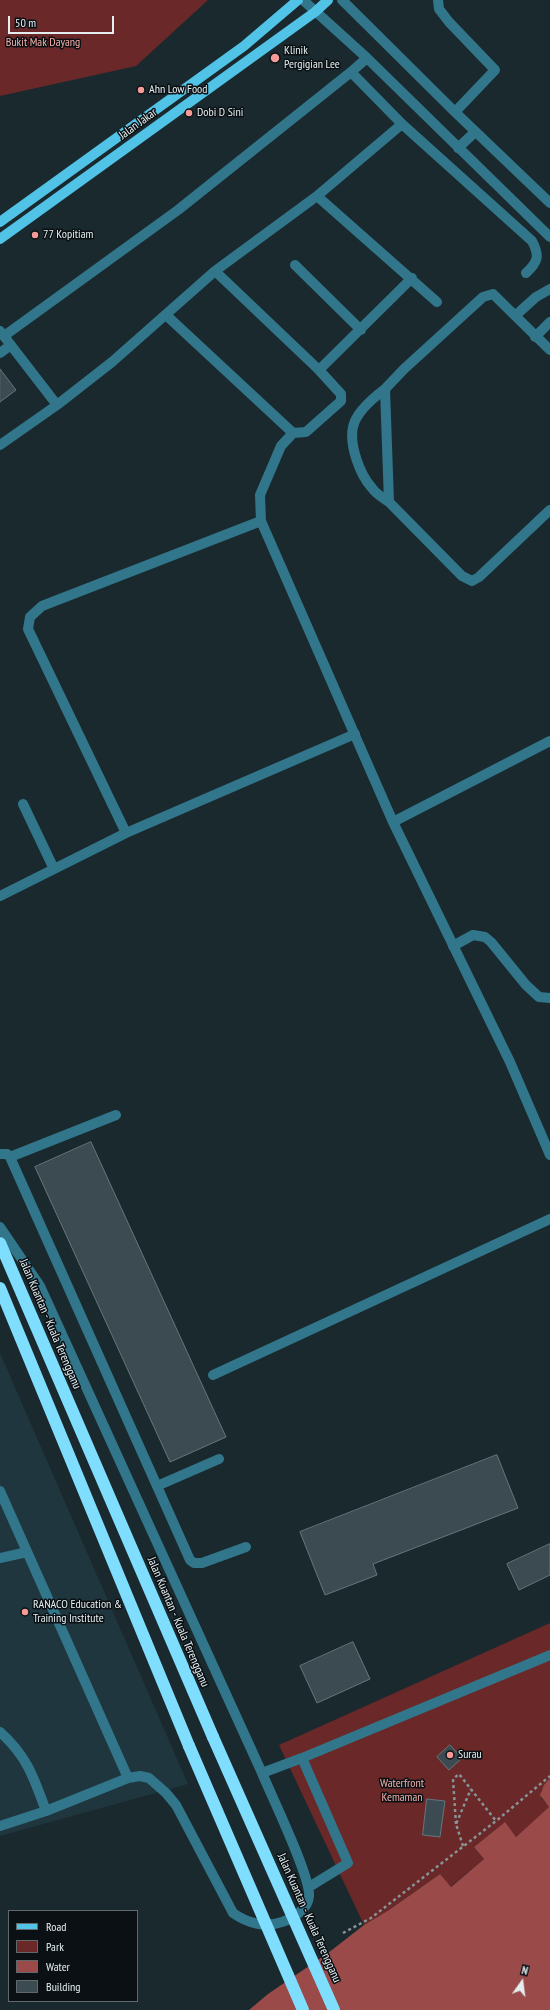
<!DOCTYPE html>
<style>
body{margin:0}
#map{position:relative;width:550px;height:2010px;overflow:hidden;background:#1a292e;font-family:"PT Sans Narrow",sans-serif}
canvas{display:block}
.legend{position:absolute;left:8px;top:1910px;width:130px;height:92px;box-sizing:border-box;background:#0a1013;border:1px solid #61696c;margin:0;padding:5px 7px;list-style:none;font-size:12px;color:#e4eef1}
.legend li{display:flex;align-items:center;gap:8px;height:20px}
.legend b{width:20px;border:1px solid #61696c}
.north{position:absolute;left:502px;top:1962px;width:40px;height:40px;-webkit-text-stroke:3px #0a1013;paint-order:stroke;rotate:14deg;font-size:11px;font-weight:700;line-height:16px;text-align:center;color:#e4eef1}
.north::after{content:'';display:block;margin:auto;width:14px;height:18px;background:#e4eef1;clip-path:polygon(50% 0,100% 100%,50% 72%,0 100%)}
.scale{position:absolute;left:8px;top:16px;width:106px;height:18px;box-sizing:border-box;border:2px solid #e4eef1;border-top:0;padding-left:5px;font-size:12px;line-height:14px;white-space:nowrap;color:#e4eef1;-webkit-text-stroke:3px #0a1013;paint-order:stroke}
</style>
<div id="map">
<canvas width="550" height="2010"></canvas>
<ul class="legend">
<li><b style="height:5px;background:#50c3e6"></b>Road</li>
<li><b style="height:11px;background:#6a2828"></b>Park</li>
<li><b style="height:11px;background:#9a4a48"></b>Water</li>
<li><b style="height:11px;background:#3b4b51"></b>Building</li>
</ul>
<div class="north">N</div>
<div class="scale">50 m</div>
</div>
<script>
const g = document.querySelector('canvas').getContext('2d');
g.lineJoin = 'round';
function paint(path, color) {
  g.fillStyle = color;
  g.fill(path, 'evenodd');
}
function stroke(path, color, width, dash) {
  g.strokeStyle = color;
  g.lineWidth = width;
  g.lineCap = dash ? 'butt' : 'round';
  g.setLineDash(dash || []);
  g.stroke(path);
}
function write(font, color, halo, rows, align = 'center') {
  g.font = font + ' "PT Sans Narrow",sans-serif';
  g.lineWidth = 3;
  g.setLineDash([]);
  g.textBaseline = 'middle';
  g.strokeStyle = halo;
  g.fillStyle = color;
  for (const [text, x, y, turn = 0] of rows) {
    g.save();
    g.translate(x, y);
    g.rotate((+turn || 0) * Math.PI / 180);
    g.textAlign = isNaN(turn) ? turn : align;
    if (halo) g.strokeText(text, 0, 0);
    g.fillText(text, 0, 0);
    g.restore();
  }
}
paint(new Path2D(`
 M 0,1353 L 188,1784 L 0,1836 Z`), '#1f363e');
paint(new Path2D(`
 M 0,0 L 208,0 L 136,66 L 0,96 Z
 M 550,1623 L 550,1778 L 541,1791 L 542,1799 L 550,1807 L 516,1837 L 504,1823 L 474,1847 L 484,1859 L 450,1887 L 440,1874 L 389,1910 L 364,1925 L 279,1745 Z`), '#6a2828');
paint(new Path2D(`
 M 550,1778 L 550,2010 L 249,2010 L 268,1994 L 328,1953 L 364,1925 L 389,1910 L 440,1874 L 451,1887 L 484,1859 L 474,1847 L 505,1822 L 516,1837 L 549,1807 L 540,1795 L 544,1785 Z`), '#9a4a48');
const building = new Path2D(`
 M 0,369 L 16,390 L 0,402 Z
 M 91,1142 L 226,1437 L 170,1462 L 35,1167 Z
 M 497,1455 L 518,1508 L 373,1564 L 377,1575 L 325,1595 L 300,1532 Z
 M 550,1544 L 550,1575 L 519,1590 L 507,1564 Z
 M 353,1642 L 370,1679 L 317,1703 L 300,1666 Z
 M 450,1745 L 462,1758 L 449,1770 L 437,1757 Z
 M 427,1799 L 445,1801 L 440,1837 L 423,1835 Z`);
paint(building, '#3b4b51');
stroke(building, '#66767d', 1);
stroke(new Path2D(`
 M 456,1824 L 453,1779 L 459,1774 L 496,1821
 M 463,1846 L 456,1824 L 471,1789
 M 343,1933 L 371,1918 L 496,1821 L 550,1776`), '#879498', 2.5, [3, 3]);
stroke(new Path2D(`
 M 303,0 L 367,58 L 550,237
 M 342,0 L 455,112 L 550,203
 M 438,0 L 439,9 L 449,22 L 495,70 L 455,112
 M 367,58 L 351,72 L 402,124 L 532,241 C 540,256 538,262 526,273
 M 458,148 L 475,132
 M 317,196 L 437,302
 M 295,265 L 361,330
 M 215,271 L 319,370 L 341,394 L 341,401 L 306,432 L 293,433 L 281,446 L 260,495 L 261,521 L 393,822 L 510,1062 L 550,1155
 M 166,315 L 293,433
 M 516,315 L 536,297 L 550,289
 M 0,331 L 57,405
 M 4,336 L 178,210 L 351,72
 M 535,337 L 550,322
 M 550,350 L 493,294 L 483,297 L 404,369 L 385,389 L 389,502 L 462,576 L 472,581 L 479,577 L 550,510
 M 0,353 L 11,345
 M 319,370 L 412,278
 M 385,389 C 373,398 356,412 353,427 C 349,445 360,475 372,488 C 376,494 383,498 389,502
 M 0,445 L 57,405 L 112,362 L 215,271 L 317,196 L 402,124
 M 23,804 L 54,869
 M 393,822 L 550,741
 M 126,833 L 28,629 L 30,617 L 42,606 L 261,521
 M 0,896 L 126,833 L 355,734
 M 453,946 L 473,935 L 485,937 L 491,942 L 526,985 L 539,997 L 550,998
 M 0,1154 L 7,1154 L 10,1157 L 190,1560 L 194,1563 L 202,1563 L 246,1547
 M 10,1157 L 116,1115
 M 0,1227 L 40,1286 L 262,1773 C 271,1795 311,1877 309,1896 C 308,1909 294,1918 282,1922 C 265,1928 247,1923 233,1913 L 176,1805 L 166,1793 L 149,1778 L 140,1776 L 128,1778 L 46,1811 L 0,1826
 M 213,1375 L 550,1219
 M 157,1486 L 219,1459
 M 0,1491 L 128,1778
 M 0,1558 L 27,1552
 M 0,1732 C 27,1756 34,1778 46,1811
 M 302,1758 L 550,1655
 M 262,1773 L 302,1758 L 348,1863 L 309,1887`), '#32768b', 10);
stroke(new Path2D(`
 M 0,222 L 244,46 L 298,0
 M 0,239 L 315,12 L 328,0`), '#50c3e6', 10);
stroke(new Path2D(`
 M 0,1243 L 213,1737
 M 0,1288 L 189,1746`), '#7fdefe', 12);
stroke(new Path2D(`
 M 213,1737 L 334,2010
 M 189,1746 L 303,2010`), '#7fdefe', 12);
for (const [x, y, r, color] of [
 [275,58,5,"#f59b97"],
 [141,90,4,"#f59b97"],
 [189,113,4,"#f59b97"],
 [35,235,4,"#f59b97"],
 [25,1612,4,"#f59b97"],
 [450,1755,4,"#f59b97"]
]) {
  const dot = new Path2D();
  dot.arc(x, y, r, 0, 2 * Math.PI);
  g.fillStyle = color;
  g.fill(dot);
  stroke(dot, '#0a1013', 1.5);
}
write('12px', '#f4afaa', '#0a1013', [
 ["Bukit Mak Dayang",43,43],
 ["Waterfront",402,1784],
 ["Kemaman",402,1798]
]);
write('12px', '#e4eef1', '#0a1013', [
 ["Klinik",284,51],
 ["Pergigian Lee",284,65],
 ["Ahn Low Food",149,90],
 ["Dobi D Sini",197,113],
 ["77 Kopitiam",43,235],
 ["RANACO Education &",33,1605],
 ["Training Institute",33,1619],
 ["Surau",458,1755]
], 'left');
write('12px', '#e4eef1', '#0a1013', [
 ["Jalan Jakar",138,124,-36],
 ["Jalan Kuantan - Kuala Terengganu",50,1324,67],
 ["Jalan Kuantan - Kuala Terengganu",178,1622,67],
 ["Jalan Kuantan - Kuala Terengganu",309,1918,66]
]);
</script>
